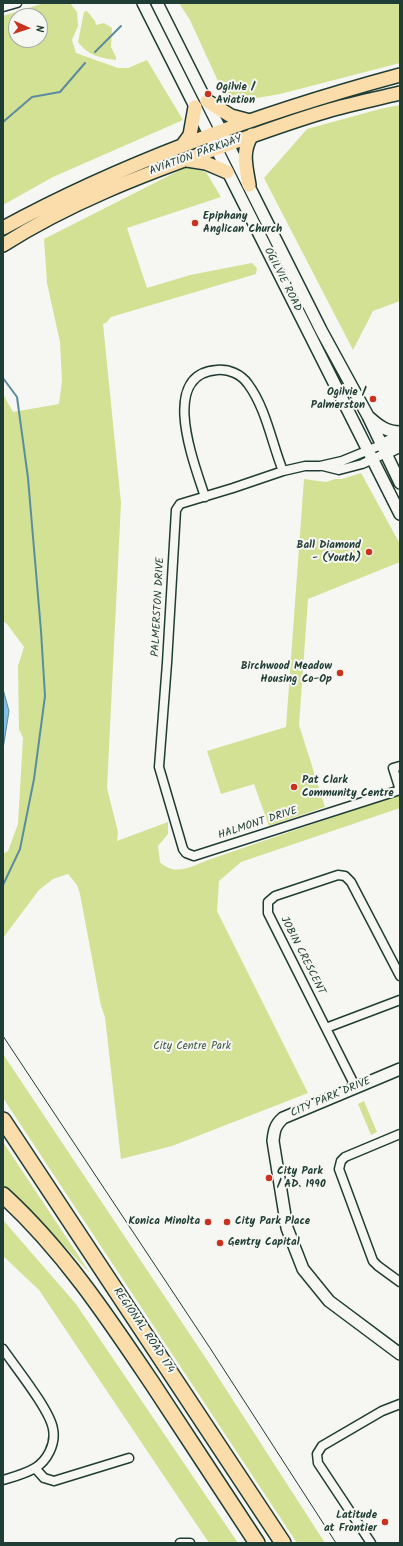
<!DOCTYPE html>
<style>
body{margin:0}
#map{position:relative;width:403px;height:1546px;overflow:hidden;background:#f6f6f2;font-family:Kalam,sans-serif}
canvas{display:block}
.frame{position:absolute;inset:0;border:4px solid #1f3d34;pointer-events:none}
.north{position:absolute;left:8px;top:8px;width:40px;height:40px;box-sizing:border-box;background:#f6f6f2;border:1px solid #a0aca6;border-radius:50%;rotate:93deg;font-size:11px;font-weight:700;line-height:16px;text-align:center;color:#1f3d34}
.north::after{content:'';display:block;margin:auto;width:14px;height:18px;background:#c8321e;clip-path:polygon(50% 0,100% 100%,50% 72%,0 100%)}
</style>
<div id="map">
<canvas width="403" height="1546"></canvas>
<div class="frame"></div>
<div class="north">N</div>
</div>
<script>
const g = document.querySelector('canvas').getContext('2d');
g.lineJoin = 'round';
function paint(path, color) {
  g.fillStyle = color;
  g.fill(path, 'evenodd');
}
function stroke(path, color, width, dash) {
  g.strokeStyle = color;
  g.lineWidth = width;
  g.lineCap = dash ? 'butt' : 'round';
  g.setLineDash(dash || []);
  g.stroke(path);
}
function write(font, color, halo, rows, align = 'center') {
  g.font = font + ' Kalam,sans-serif';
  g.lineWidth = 4;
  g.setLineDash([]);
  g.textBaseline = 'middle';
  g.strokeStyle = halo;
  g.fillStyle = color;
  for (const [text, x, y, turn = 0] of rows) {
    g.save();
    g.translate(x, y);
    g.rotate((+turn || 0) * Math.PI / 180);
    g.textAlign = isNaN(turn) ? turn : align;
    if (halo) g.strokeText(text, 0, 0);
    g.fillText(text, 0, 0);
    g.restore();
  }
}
paint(new Path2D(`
 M 44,3 L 70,3 L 77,12 L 78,26 L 72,40 L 76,53 L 118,68 L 128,68 L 147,60 L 183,120 L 53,177 L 3,205 L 3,16 ZM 16,16 L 40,16 L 40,40 L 16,40 Z
 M 179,3 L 400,3 L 400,63 L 280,94 L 228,103 L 190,20 Z
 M 87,11 L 95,21 L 96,25 L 104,23 L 112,28 L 111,47 L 116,57 L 116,60 C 100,58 89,56 78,42 L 84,12 Z
 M 400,105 L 400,301 L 373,311 L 353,350 L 264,178 L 307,129 L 380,109 Z
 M 186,167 L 206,172 L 221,197 L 127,228 L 147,288 L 190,275 L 252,263 L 257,268 L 256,274 L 111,317 L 106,323 L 103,324 L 121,503 L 107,788 L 118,832 L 117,841 L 168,822 L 168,834 L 158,846 L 160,862 C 174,877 193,866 208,860 L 400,794 L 400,808 L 241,862 L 219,881 L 217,911 L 308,1093 L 172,1146 L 121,1159 L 105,1017 L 101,1006 L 80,894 L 77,885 L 68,874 L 53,879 L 39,890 L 3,938 L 3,854 L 8,851 L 18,824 L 23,738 L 19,729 L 18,666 L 24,647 L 7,624 L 3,621 L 3,394 L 13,412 L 59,404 L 62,381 L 60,342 L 47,283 L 44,239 Z
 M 361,473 L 400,544 L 400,562 L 308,599 L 299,725 L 325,807 L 269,826 L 254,784 L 221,794 L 207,751 L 286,727 L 304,479 L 326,482 L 335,479 L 342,479 Z
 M 3,1054 L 211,1366 L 325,1543 L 297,1543 L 3,1098 Z
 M 364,1101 L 377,1132 L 371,1135 L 358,1104 Z
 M 3,1142 L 90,1273 L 49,1230 L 3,1186 Z
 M 3,1220 L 76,1304 L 238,1543 L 209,1543 L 39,1290 L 3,1256 Z`), '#d3e194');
const water = new Path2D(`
 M 3,689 L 9,711 L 3,749 Z`);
paint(water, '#86c0e5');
stroke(water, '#5d8c9e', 1);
stroke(new Path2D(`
 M 95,52 L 121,26
 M 3,122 L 32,97 L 60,92 L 85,63
 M 3,378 L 17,397 L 28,478 L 41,631 L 45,696 L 34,779 L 20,849 L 3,885`), '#5d8c9e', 2);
const street = new Path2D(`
 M 3,7 L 17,3
 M 381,445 L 342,461 L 320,466 L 305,466 L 283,471 L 233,488 L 180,504 L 176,510 L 167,663 L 159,767 L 183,849 L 186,853 L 194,856 L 400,790 L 393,768 L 400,766
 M 323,466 L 339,470 L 362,464 L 386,453
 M 205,497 C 195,465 158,374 217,370 C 229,369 241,374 248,384 C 266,408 272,444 283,471
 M 326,1028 L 400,1000
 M 356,1088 L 268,913 L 268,902 L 275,896 L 338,875 L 345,876 L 351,882 L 400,976
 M 400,1134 L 345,1157 L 341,1161 L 339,1169 L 373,1261 L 378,1266 L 400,1282
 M 3,1349 C 16,1368 50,1410 53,1429 C 56,1444 47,1461 35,1468 C 25,1474 13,1477 3,1480
 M 35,1468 L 44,1478 L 54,1481 L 129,1458
 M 180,1543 L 190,1543
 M 371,1543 L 318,1463 L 317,1454 L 322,1446 L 382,1411 L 400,1404`);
const secondary = new Path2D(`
 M 143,3 L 400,514
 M 157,3 L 321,330 L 368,416 L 400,483
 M 369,417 C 379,426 387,432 400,432
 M 381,445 L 400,436
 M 386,453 L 400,446
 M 400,1069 L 283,1118 C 275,1125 274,1131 273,1141 L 287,1228 L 303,1269 L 329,1301 L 400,1354`);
const primary = new Path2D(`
 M 207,101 L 231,116 L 250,121
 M 182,146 L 190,135 L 195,107
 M 187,160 L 206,163 L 227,172
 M 249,185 C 246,166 241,152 252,135
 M 3,228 C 128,160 263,112 400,75
 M 3,245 C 69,203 142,175 215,149 C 252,136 289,122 327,111 C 351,104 376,99 400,93`);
const highway = new Path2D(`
 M 3,1120 L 283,1543
 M 3,1195 C 63,1250 107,1316 152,1383 C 187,1436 222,1490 257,1543`);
stroke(street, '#1f3d34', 11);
stroke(secondary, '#1f3d34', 14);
stroke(primary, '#1f3d34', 16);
stroke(highway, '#1f3d34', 18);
stroke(street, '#f6f6f2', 8);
stroke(secondary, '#f6f6f2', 11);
stroke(primary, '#fbddab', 13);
stroke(highway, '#fbddab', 15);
stroke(new Path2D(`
 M 3,1036 L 210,1348 L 336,1543`), '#1f3d34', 1);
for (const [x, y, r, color] of [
 [208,94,4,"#c8321e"],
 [195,223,4,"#c8321e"],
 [373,399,4,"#c8321e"],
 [369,552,4,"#c8321e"],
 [340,673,4,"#c8321e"],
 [294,787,4,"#c8321e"],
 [269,1178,4,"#c8321e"],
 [208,1222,4,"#c8321e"],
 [227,1222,4,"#c8321e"],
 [220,1243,4,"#c8321e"],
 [385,1522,4,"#c8321e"]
]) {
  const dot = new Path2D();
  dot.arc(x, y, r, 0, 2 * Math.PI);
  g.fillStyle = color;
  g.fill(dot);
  stroke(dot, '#f6f6f2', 1.5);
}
write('bold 11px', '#1f3d34', '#f6f6f2', [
 ["Ogilvie /",216,88],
 ["Aviation",216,101],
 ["Epiphany",203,217],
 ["Anglican Church",203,230],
 ["Ogilvie /",365,393,"right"],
 ["Palmerston",365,406,"right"],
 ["Ball Diamond",361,546,"right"],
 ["- (Youth)",361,559,"right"],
 ["Birchwood Meadow",332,667,"right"],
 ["Housing Co-Op",332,680,"right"],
 ["Pat Clark",302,781],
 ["Community Centre",302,794],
 ["City Park",277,1172],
 ["/ AD. 1990",277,1185],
 ["Konica Minolta",200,1222,"right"],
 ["City Park Place",235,1222],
 ["Gentry Capital",228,1243],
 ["Latitude",377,1516,"right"],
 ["at Frontier",377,1529,"right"]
], 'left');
write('11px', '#1f3d34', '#f6f6f2', [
 ["AVIATION PARKWAY",196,156,-20],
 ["OGILVIE ROAD",282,280,63],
 ["PALMERSTON DRIVE",159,607,-87],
 ["HALMONT DRIVE",258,824,-18],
 ["JOBIN CRESCENT",302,956,63],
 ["CITY PARK DRIVE",331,1098,-23],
 ["REGIONAL ROAD 174",143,1331,56]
]);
write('11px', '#435e47', '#f6f6f2', [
 ["City Centre Park",192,1047]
]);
</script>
